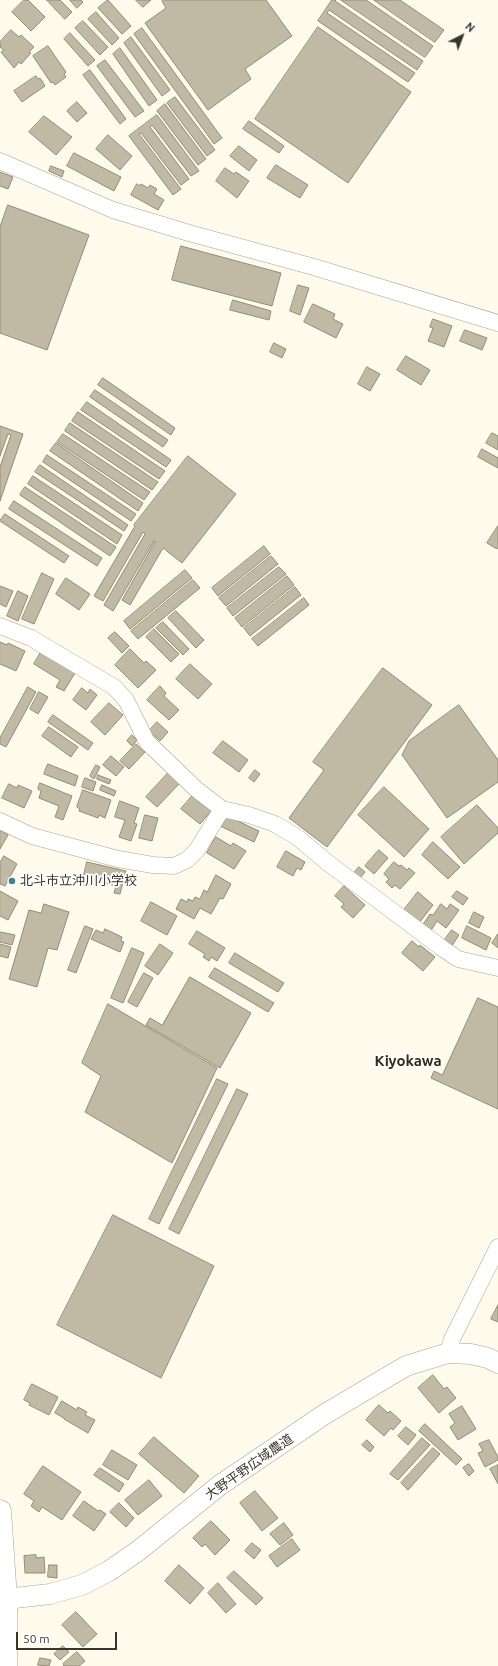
<!DOCTYPE html>
<meta charset="utf-8">
<style>
body{margin:0}
#map{position:relative;width:498px;height:1666px;overflow:hidden;background:#fefaec;font-family:Ubuntu,sans-serif}
canvas{display:block}
.north{position:absolute;left:442px;top:16px;width:40px;height:40px;-webkit-text-stroke:3px #fff;paint-order:stroke;rotate:42deg;font-size:11px;font-weight:700;line-height:16px;text-align:center;color:#37352c}
.north::after{content:'';display:block;margin:auto;width:14px;height:18px;background:#37352c;clip-path:polygon(50% 0,100% 100%,50% 72%,0 100%)}
.scale{position:absolute;left:16px;top:1632px;width:101px;height:18px;box-sizing:border-box;border:2px solid #37352c;border-top:0;padding-left:5px;font-size:12px;line-height:14px;white-space:nowrap;color:#37352c;-webkit-text-stroke:3px #fff;paint-order:stroke}
</style>
<div id="map">
<canvas width="498" height="1666"></canvas>
<div class="north">N</div>
<div class="scale">50 m</div>
</div>
<script>
const g = document.querySelector('canvas').getContext('2d');
g.lineJoin = 'round';
function paint(path, color) {
  g.fillStyle = color;
  g.fill(path, 'evenodd');
}
function stroke(path, color, width, dash) {
  g.strokeStyle = color;
  g.lineWidth = width;
  g.lineCap = dash ? 'butt' : 'round';
  g.setLineDash(dash || []);
  g.stroke(path);
}
function write(font, color, halo, rows, align = 'center') {
  g.font = font + ' Ubuntu,"Noto Sans JP",sans-serif';
  g.lineWidth = 3.5;
  g.setLineDash([]);
  g.textBaseline = 'middle';
  g.strokeStyle = halo;
  g.fillStyle = color;
  for (const [text, x, y, turn = 0] of rows) {
    g.save();
    g.translate(x, y);
    g.rotate((+turn || 0) * Math.PI / 180);
    g.textAlign = isNaN(turn) ? turn : align;
    if (halo) g.strokeText(text, 0, 0);
    g.fillText(text, 0, 0);
    g.restore();
  }
}
const building = new Path2D(`
 M 24,0 L 28,0 L 45,17 L 31,31 L 12,12 Z
 M 47,0 L 60,0 L 72,12 L 65,19 Z
 M 70,0 L 81,0 L 83,2 L 77,8 Z
 M 108,0 L 131,26 L 122,34 L 98,8 Z
 M 136,0 L 151,0 L 143,7 Z
 M 163,0 L 266,0 L 292,36 L 245,69 L 251,79 L 208,110 L 145,23 L 166,8 L 162,1 Z
 M 332,0 L 336,0 L 335,1 L 423,61 L 417,70 L 329,10 L 327,13 L 415,73 L 408,82 L 318,21 Z
 M 341,0 L 366,0 L 433,46 L 425,57 Z
 M 374,0 L 400,0 L 444,30 L 435,42 Z
 M 96,12 L 119,38 L 112,45 L 88,19 Z
 M 83,21 L 108,47 L 100,55 L 75,28 Z
 M 318,27 L 411,92 L 348,183 L 255,119 Z
 M 142,28 L 222,138 L 214,144 L 134,34 Z
 M 11,30 L 19,37 L 21,35 L 34,47 L 29,52 L 31,53 L 21,64 L 19,62 L 14,68 L 1,52 L 4,50 L 0,47 L 0,42 Z
 M 70,33 L 95,60 L 88,66 L 64,39 Z
 M 131,37 L 170,90 L 162,96 L 124,43 Z
 M 48,46 L 66,72 L 64,74 L 66,77 L 55,85 L 53,82 L 51,83 L 33,56 Z
 M 120,48 L 157,100 L 149,106 L 113,54 Z
 M 105,60 L 144,111 L 135,117 L 97,66 Z
 M 90,70 L 126,119 L 120,124 L 83,75 Z
 M 36,76 L 38,79 L 40,78 L 45,86 L 22,102 L 14,91 Z
 M 175,97 L 215,150 L 207,156 L 167,103 Z
 M 77,102 L 87,113 L 77,122 L 67,111 Z
 M 165,104 L 206,159 L 198,165 L 157,111 Z
 M 157,115 L 199,171 L 191,176 L 152,125 L 150,127 L 189,179 L 181,185 L 141,133 L 139,134 L 181,189 L 173,195 L 129,136 Z
 M 44,116 L 72,137 L 56,155 L 29,132 Z
 M 249,121 L 284,146 L 279,153 L 243,129 Z
 M 108,135 L 132,156 L 120,170 L 96,149 Z
 M 239,146 L 257,160 L 249,171 L 230,156 Z
 M 74,153 L 121,177 L 114,191 L 67,166 Z
 M 276,165 L 308,185 L 300,198 L 267,178 Z
 M 51,166 L 64,171 L 62,177 L 49,171 Z
 M 225,168 L 234,174 L 236,172 L 249,181 L 237,198 L 216,181 Z
 M 0,172 L 13,177 L 8,189 L 0,186 Z
 M 137,184 L 140,186 L 141,184 L 148,188 L 150,185 L 157,189 L 154,194 L 164,200 L 158,210 L 131,195 Z
 M 8,205 L 89,235 L 47,350 L 0,333 L 0,227 Z
 M 181,246 L 281,273 L 272,306 L 172,280 Z
 M 298,285 L 309,288 L 300,315 L 290,311 Z
 M 233,300 L 271,311 L 269,320 L 230,310 Z
 M 313,304 L 335,314 L 333,319 L 343,324 L 336,338 L 304,322 Z
 M 433,319 L 452,326 L 444,347 L 428,341 L 433,328 L 430,327 Z
 M 465,330 L 487,338 L 482,350 L 460,341 Z
 M 274,343 L 286,349 L 282,358 L 270,352 Z
 M 406,356 L 430,370 L 421,385 L 397,370 Z
 M 367,367 L 380,374 L 370,391 L 358,384 Z
 M 103,378 L 175,428 L 171,435 L 98,385 Z
 M 95,390 L 168,440 L 163,447 L 90,397 Z
 M 87,402 L 171,460 L 166,467 L 81,410 Z
 M 78,412 L 165,471 L 159,479 L 72,421 Z
 M 70,423 L 158,482 L 152,490 L 65,431 Z
 M 0,426 L 23,434 L 0,501 L 0,467 L 11,435 L 8,434 L 0,456 Z
 M 492,433 L 498,436 L 498,450 L 486,443 Z
 M 63,434 L 150,492 L 144,500 L 57,442 Z
 M 56,443 L 143,503 L 138,511 L 50,451 Z
 M 482,449 L 498,458 L 498,468 L 478,457 Z
 M 47,455 L 136,514 L 131,521 L 43,462 Z
 M 188,456 L 236,494 L 182,563 L 163,548 L 130,605 L 122,600 L 155,542 L 154,541 L 113,611 L 104,605 L 145,534 L 143,532 L 103,601 L 94,596 L 135,526 L 134,525 Z
 M 40,465 L 128,525 L 124,531 L 35,472 Z
 M 33,476 L 122,535 L 117,544 L 28,484 Z
 M 25,487 L 116,547 L 110,556 L 20,495 Z
 M 14,501 L 102,558 L 97,566 L 9,509 Z
 M 5,514 L 69,556 L 64,563 L 0,521 Z
 M 498,526 L 498,547 L 497,549 L 487,543 Z
 M 264,546 L 270,554 L 218,596 L 212,588 Z
 M 271,556 L 278,564 L 226,606 L 219,598 Z
 M 279,567 L 286,574 L 233,616 L 227,608 Z
 M 185,570 L 192,578 L 130,629 L 124,621 Z
 M 42,573 L 54,579 L 34,624 L 22,619 Z
 M 287,576 L 294,585 L 242,627 L 235,618 Z
 M 66,578 L 90,594 L 79,610 L 56,594 Z
 M 193,580 L 200,588 L 138,639 L 131,631 Z
 M 0,586 L 13,591 L 6,607 L 0,604 Z
 M 295,587 L 301,595 L 250,636 L 244,628 Z
 M 18,591 L 28,596 L 18,621 L 7,616 Z
 M 304,598 L 309,605 L 258,646 L 252,639 Z
 M 176,611 L 204,640 L 196,648 L 168,618 Z
 M 163,622 L 189,649 L 183,655 L 156,628 Z
 M 154,629 L 179,654 L 171,662 L 146,637 Z
 M 115,632 L 129,646 L 122,653 L 108,638 Z
 M 0,642 L 7,645 L 8,643 L 25,651 L 16,671 L 0,664 Z
 M 130,649 L 144,663 L 146,661 L 156,670 L 138,688 L 115,665 Z
 M 41,652 L 75,673 L 64,691 L 56,687 L 60,680 L 34,664 Z
 M 190,664 L 212,684 L 198,699 L 176,679 Z
 M 383,668 L 432,705 L 327,847 L 289,818 L 324,770 L 313,762 Z
 M 160,686 L 166,693 L 164,696 L 179,710 L 169,720 L 147,700 Z
 M 28,687 L 36,692 L 6,747 L 0,744 L 0,738 Z
 M 82,688 L 88,693 L 90,689 L 97,695 L 86,710 L 73,700 Z
 M 39,692 L 48,697 L 38,714 L 30,709 Z
 M 109,703 L 123,715 L 105,735 L 91,722 Z
 M 459,705 L 498,760 L 498,782 L 447,818 L 402,755 L 409,741 Z
 M 53,715 L 93,743 L 88,750 L 48,722 Z
 M 157,722 L 168,732 L 160,741 L 149,731 Z
 M 49,727 L 78,747 L 71,757 L 42,736 Z
 M 132,735 L 137,740 L 132,746 L 127,741 Z
 M 223,741 L 248,760 L 239,772 L 213,753 Z
 M 136,744 L 145,752 L 129,769 L 120,761 Z
 M 111,756 L 124,767 L 116,776 L 103,765 Z
 M 48,764 L 78,776 L 75,786 L 44,774 Z
 M 96,765 L 100,767 L 94,779 L 90,776 Z
 M 255,770 L 260,774 L 254,782 L 249,778 Z
 M 168,773 L 179,784 L 157,807 L 146,797 Z
 M 98,775 L 111,780 L 109,784 L 97,779 Z
 M 85,778 L 96,782 L 93,791 L 82,787 Z
 M 40,783 L 72,796 L 63,820 L 55,817 L 59,806 L 39,798 L 41,791 L 38,789 Z
 M 9,784 L 17,788 L 18,785 L 32,791 L 24,808 L 2,798 Z
 M 102,785 L 116,791 L 114,796 L 100,790 Z
 M 384,787 L 429,829 L 404,857 L 358,815 Z
 M 83,790 L 111,800 L 105,818 L 99,815 L 98,818 L 79,811 L 80,809 L 77,807 Z
 M 193,795 L 212,810 L 200,824 L 181,809 Z
 M 120,801 L 139,808 L 134,823 L 137,824 L 131,841 L 119,837 L 125,820 L 115,817 Z
 M 477,805 L 498,828 L 498,833 L 464,864 L 441,837 Z
 M 145,815 L 158,818 L 152,841 L 139,838 Z
 M 225,815 L 259,831 L 254,842 L 220,826 Z
 M 0,830 L 8,835 L 0,849 Z
 M 216,837 L 231,846 L 233,843 L 246,851 L 234,869 L 207,853 Z
 M 433,842 L 460,867 L 448,879 L 422,855 Z
 M 379,850 L 388,858 L 374,874 L 365,866 Z
 M 286,851 L 305,862 L 301,870 L 297,868 L 293,876 L 277,867 Z
 M 4,856 L 17,864 L 5,886 L 0,884 L 0,863 Z
 M 87,862 L 126,871 L 120,894 L 114,893 L 116,886 L 92,880 L 91,885 L 82,884 Z
 M 394,862 L 399,866 L 401,865 L 407,870 L 409,868 L 415,873 L 400,889 L 395,885 L 392,888 L 386,882 L 389,879 L 384,874 Z
 M 359,867 L 365,872 L 360,878 L 354,873 Z
 M 216,875 L 231,884 L 223,899 L 220,898 L 211,914 L 200,908 L 194,919 L 176,909 L 181,899 L 187,902 L 188,899 L 193,901 L 195,897 L 200,899 L 204,890 L 207,892 Z
 M 344,886 L 365,905 L 353,918 L 341,907 L 344,904 L 335,896 Z
 M 0,891 L 18,901 L 8,920 L 0,916 Z
 M 457,891 L 468,898 L 463,905 L 452,897 Z
 M 418,892 L 433,905 L 419,923 L 403,911 Z
 M 151,902 L 177,916 L 167,935 L 141,921 Z
 M 44,904 L 69,912 L 57,950 L 48,948 L 37,987 L 9,979 L 29,910 L 41,913 Z
 M 441,904 L 447,909 L 450,904 L 459,910 L 446,928 L 437,921 L 430,932 L 422,926 L 430,914 L 433,915 Z
 M 474,912 L 484,917 L 479,928 L 469,923 Z
 M 85,926 L 93,929 L 76,973 L 68,970 Z
 M 467,926 L 491,938 L 486,950 L 462,938 Z
 M 105,929 L 122,937 L 121,941 L 124,942 L 120,952 L 91,939 L 96,930 L 103,933 Z
 M 452,930 L 459,935 L 451,947 L 443,942 Z
 M 197,931 L 225,948 L 217,961 L 211,957 L 209,961 L 203,957 L 205,954 L 189,944 Z
 M 0,932 L 15,935 L 12,945 L 0,942 Z
 M 498,934 L 498,948 L 492,943 Z
 M 412,941 L 419,947 L 420,945 L 435,957 L 423,971 L 402,953 Z
 M 0,944 L 11,947 L 8,958 L 0,956 Z
 M 160,944 L 173,953 L 158,975 L 145,966 Z
 M 132,948 L 144,953 L 123,1003 L 111,998 Z
 M 235,953 L 284,983 L 278,992 L 229,963 Z
 M 215,968 L 274,1003 L 268,1012 L 209,977 Z
 M 144,973 L 153,978 L 137,1007 L 128,1002 Z
 M 190,977 L 251,1013 L 220,1068 L 146,1025 L 150,1018 L 162,1025 Z
 M 478,998 L 498,1007 L 498,1109 L 431,1078 L 434,1071 L 442,1075 Z
 M 108,1004 L 217,1068 L 172,1163 L 85,1112 L 101,1076 L 82,1063 Z
 M 217,1079 L 228,1084 L 159,1224 L 149,1219 Z
 M 237,1089 L 248,1094 L 179,1234 L 169,1229 Z
 M 113,1215 L 214,1266 L 161,1378 L 57,1325 Z
 M 498,1305 L 498,1322 L 491,1319 Z
 M 433,1375 L 444,1389 L 447,1387 L 456,1398 L 439,1413 L 418,1388 Z
 M 32,1384 L 58,1397 L 49,1415 L 29,1405 L 30,1403 L 24,1400 Z
 M 62,1401 L 77,1410 L 78,1407 L 87,1412 L 85,1415 L 95,1420 L 88,1433 L 64,1419 L 64,1418 L 55,1413 Z
 M 379,1405 L 388,1413 L 390,1411 L 401,1421 L 393,1430 L 391,1428 L 384,1436 L 366,1420 Z
 M 462,1406 L 476,1429 L 458,1440 L 450,1427 L 455,1423 L 449,1414 Z
 M 425,1424 L 462,1459 L 456,1465 L 419,1431 Z
 M 406,1427 L 416,1435 L 408,1445 L 398,1436 Z
 M 154,1437 L 199,1476 L 184,1493 L 139,1454 Z
 M 422,1438 L 430,1445 L 398,1480 L 390,1474 Z
 M 367,1440 L 374,1447 L 370,1452 L 362,1445 Z
 M 489,1440 L 498,1457 L 498,1460 L 485,1467 L 478,1453 L 483,1451 L 479,1444 Z
 M 433,1448 L 440,1454 L 408,1490 L 401,1483 Z
 M 112,1450 L 137,1465 L 128,1480 L 103,1465 Z
 M 469,1464 L 474,1471 L 469,1476 L 463,1468 Z
 M 498,1465 L 498,1484 L 490,1469 Z
 M 43,1466 L 81,1492 L 62,1520 L 42,1507 L 39,1512 L 31,1506 L 34,1501 L 24,1494 Z
 M 100,1468 L 124,1484 L 119,1492 L 94,1475 Z
 M 149,1480 L 162,1496 L 138,1515 L 125,1500 Z
 M 255,1491 L 278,1518 L 262,1531 L 240,1503 Z
 M 84,1501 L 98,1511 L 100,1510 L 106,1514 L 94,1531 L 73,1516 Z
 M 119,1503 L 134,1518 L 126,1527 L 110,1512 Z
 M 211,1521 L 230,1540 L 215,1555 L 205,1544 L 202,1547 L 193,1538 Z
 M 284,1523 L 293,1535 L 280,1545 L 270,1534 Z
 M 292,1539 L 300,1550 L 277,1567 L 269,1556 Z
 M 252,1543 L 261,1550 L 254,1559 L 245,1551 Z
 M 36,1555 L 36,1558 L 44,1557 L 45,1573 L 25,1573 L 24,1556 Z
 M 49,1565 L 57,1565 L 57,1578 L 48,1577 Z
 M 179,1565 L 204,1588 L 190,1604 L 165,1581 Z
 M 234,1571 L 263,1598 L 256,1605 L 227,1578 Z
 M 218,1583 L 236,1604 L 226,1613 L 208,1593 Z
 M 76,1612 L 97,1634 L 83,1647 L 62,1625 Z
 M 63,1646 L 69,1652 L 60,1660 L 54,1654 Z
 M 77,1652 L 85,1661 L 79,1666 L 64,1666 L 63,1664 Z
 M 40,1658 L 51,1660 L 49,1666 L 38,1665 Z`);
paint(building, '#c0baa4');
stroke(building, '#928c77', 1);
const minor = new Path2D(`
 M 0,161 L 113,210 L 189,233 L 314,267 L 498,323
 M 0,626 L 31,638 L 114,687 L 126,700 L 147,742 L 196,789 L 222,809 L 249,815 L 275,824 L 297,837 L 328,863 L 442,948 L 458,959 L 498,968
 M 0,821 L 32,836 L 118,859 L 153,865 L 174,866 L 187,860 L 197,850 L 222,809
 M 448,1353 L 452,1339 L 498,1247`);
const tertiary = new Path2D(`
 M 6,1599 L 50,1594 L 82,1585 L 109,1571 L 138,1551 L 220,1485 L 325,1414 L 406,1366 L 448,1353 L 471,1354 L 488,1358 L 498,1363`);
const primary = new Path2D(`
 M 0,1511 L 6,1599 L 6,1666`);
stroke(minor, '#aaa48f', 17);
stroke(tertiary, '#aaa48f', 21);
stroke(primary, '#aaa48f', 23);
stroke(minor, '#fff', 16);
stroke(tertiary, '#fff', 20);
stroke(primary, '#fff', 22);
for (const [x, y, r, color] of [
 [12,881,4,"#3d848c"]
]) {
  const dot = new Path2D();
  dot.arc(x, y, r, 0, 2 * Math.PI);
  g.fillStyle = color;
  g.fill(dot);
  stroke(dot, '#fff', 1.5);
}
write('13px', '#37352c', '#fff', [
 ["北斗市立沖川小学校",20,881]
], 'left');
write('13px', '#37352c', '#fff', [
 ["大野平野広域農道",249,1467,-35]
]);
write('bold 15px', '#322c1a', '#fff', [
 ["Kiyokawa",408,1061]
]);
</script>
